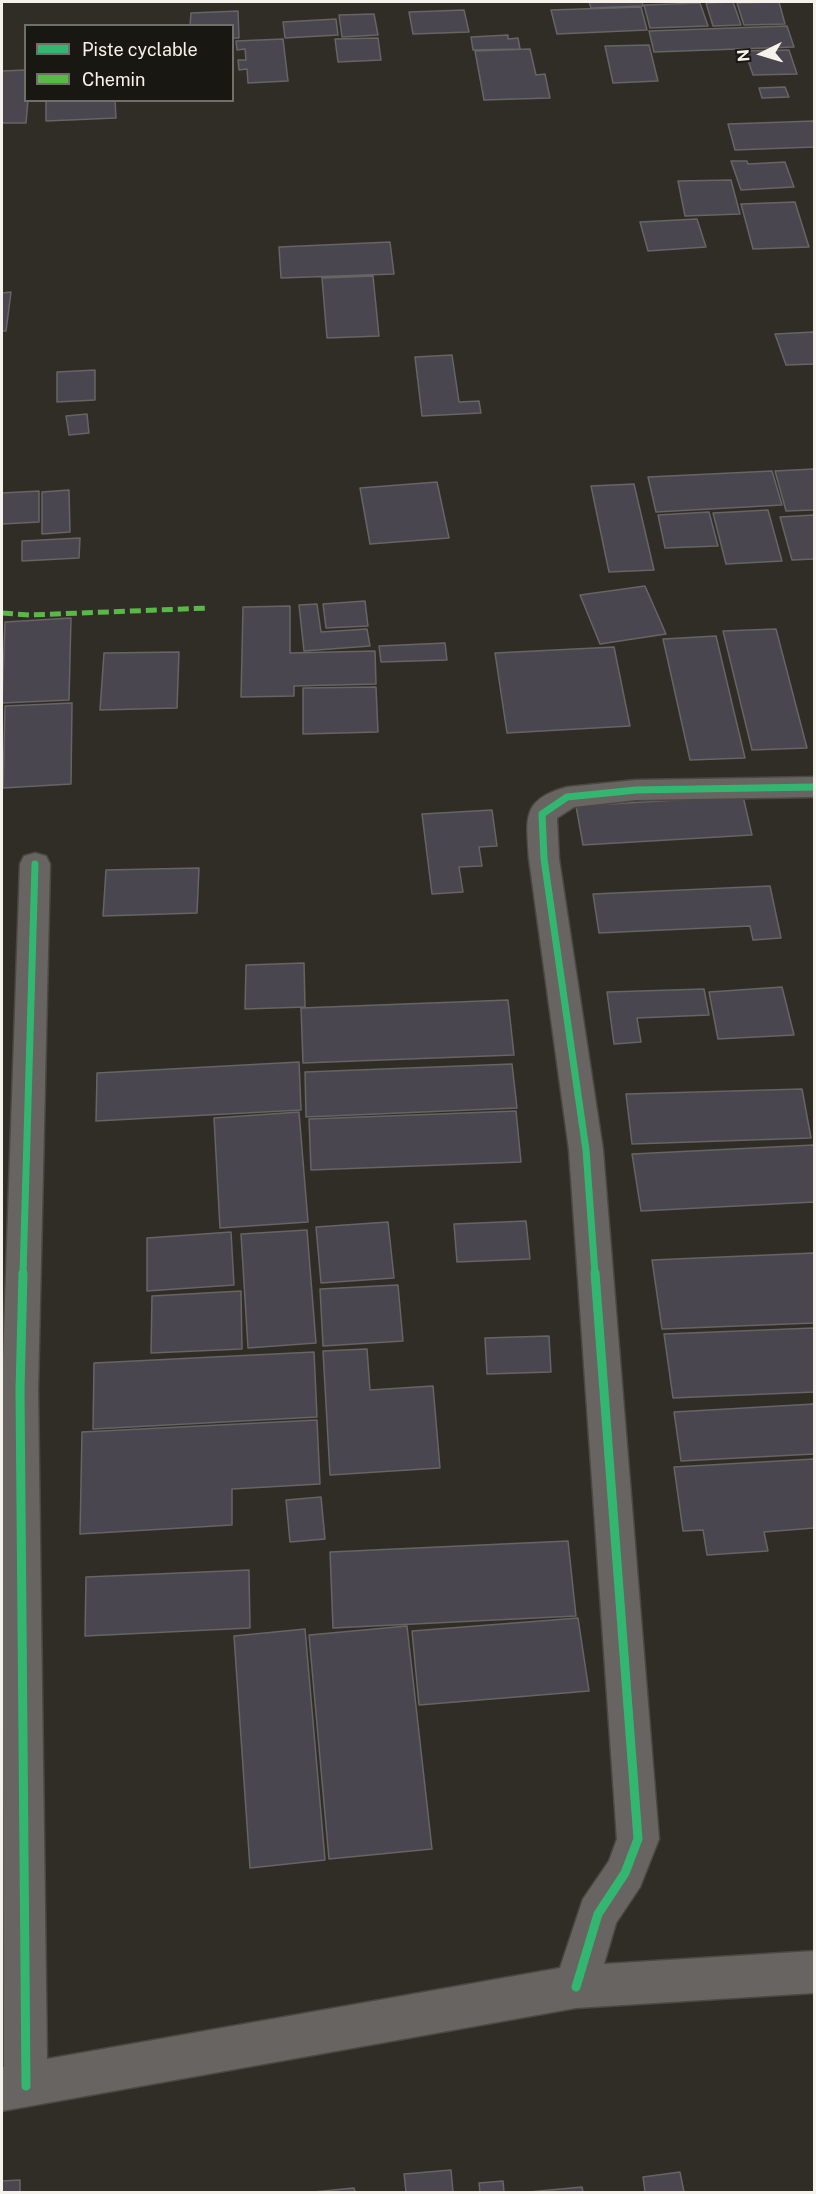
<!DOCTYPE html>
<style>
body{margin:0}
#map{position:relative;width:816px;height:2194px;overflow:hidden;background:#302d26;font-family:"Public Sans",sans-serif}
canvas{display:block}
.frame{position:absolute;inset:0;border:3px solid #f5f2eb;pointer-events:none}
.legend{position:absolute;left:24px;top:24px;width:210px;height:78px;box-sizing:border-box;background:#191712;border:2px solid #716f69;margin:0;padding:8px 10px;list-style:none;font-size:18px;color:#f5f2eb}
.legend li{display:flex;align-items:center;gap:12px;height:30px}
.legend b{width:30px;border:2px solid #716f69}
.north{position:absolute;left:732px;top:24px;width:60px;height:60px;-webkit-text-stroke:4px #191712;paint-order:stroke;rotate:265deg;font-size:16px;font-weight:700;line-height:24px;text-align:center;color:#f5f2eb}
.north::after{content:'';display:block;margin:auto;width:21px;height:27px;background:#f5f2eb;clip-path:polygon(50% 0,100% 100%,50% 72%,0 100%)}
</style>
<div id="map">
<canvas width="816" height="2194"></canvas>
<div class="frame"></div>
<ul class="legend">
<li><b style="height:8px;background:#33b770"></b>Piste cyclable</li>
<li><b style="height:8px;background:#58b947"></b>Chemin</li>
</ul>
<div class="north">N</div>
</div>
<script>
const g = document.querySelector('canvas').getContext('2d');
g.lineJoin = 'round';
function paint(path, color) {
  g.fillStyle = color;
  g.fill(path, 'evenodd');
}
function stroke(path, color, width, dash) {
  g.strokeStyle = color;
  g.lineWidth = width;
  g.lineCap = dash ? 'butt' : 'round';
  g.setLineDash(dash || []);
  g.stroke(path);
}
const building = new Path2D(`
 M 589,2 L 642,2 L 643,6 L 591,8 Z
 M 733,2 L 741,25 L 713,26 L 706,3 Z
 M 779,2 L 785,24 L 744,25 L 737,3 Z
 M 700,3 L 708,26 L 650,28 L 644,5 Z
 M 641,7 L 647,30 L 557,34 L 551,10 Z
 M 464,10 L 469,32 L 413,34 L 409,12 Z
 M 238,11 L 239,38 L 232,38 L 232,26 L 190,26 L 191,13 Z
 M 374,14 L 378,35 L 342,37 L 339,15 Z
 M 336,19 L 338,35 L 285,38 L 283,22 Z
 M 787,26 L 794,47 L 654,52 L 649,31 Z
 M 508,35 L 508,39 L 518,38 L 520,49 L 473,50 L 471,37 Z
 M 378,38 L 381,60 L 338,62 L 335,39 Z
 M 283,39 L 288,81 L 248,83 L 247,69 L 239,70 L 238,60 L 246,60 L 245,49 L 237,50 L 236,41 Z
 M 649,45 L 658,81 L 613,83 L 605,46 Z
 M 530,49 L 536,75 L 545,74 L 550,98 L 484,100 L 475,51 Z
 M 789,50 L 797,74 L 753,75 L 745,51 Z
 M 26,70 L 26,100 L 28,100 L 26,123 L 2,123 L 2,71 Z
 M 785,87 L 789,97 L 762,98 L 759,88 Z
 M 46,100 L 115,100 L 116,118 L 46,121 Z
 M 814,121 L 814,147 L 735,150 L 728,124 Z
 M 731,161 L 747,161 L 748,164 L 785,162 L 794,187 L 741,190 Z
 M 731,180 L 740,214 L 685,216 L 678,181 Z
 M 795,202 L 809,247 L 753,249 L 741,204 Z
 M 697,219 L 706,247 L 648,251 L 640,222 Z
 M 390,242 L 394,274 L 281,278 L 279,247 Z
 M 373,276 L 379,336 L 327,338 L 322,278 Z
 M 11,292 L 6,331 L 2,331 L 2,293 Z
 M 814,332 L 814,364 L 786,365 L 775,334 Z
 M 452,355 L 459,402 L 479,401 L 481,413 L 422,416 L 415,357 Z
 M 95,370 L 95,400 L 57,402 L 57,372 Z
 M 87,414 L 89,433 L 69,435 L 66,416 Z
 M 814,469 L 814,510 L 786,511 L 775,471 Z
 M 772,471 L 782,505 L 656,512 L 648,477 Z
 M 437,482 L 449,538 L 370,544 L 360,488 Z
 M 634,484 L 654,570 L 609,572 L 591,486 Z
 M 69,490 L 70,532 L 42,534 L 42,492 Z
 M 39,491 L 39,522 L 2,524 L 2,493 Z
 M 768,510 L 782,561 L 726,564 L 713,513 Z
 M 709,512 L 718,546 L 665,548 L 658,515 Z
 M 814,515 L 814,559 L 792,560 L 780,517 Z
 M 80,538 L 79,558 L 22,561 L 22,541 Z
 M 645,586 L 666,634 L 600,644 L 580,595 Z
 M 365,601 L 368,626 L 326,628 L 323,604 Z
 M 317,604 L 321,632 L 367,629 L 370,646 L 304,651 L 299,605 Z
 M 290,606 L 290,653 L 375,651 L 376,684 L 294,686 L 294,696 L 241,697 L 243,607 Z
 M 71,618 L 69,700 L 2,703 L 5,622 Z
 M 776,629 L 807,748 L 752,750 L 723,631 Z
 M 716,636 L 745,758 L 690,760 L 663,639 Z
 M 445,643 L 447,660 L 381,662 L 379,646 Z
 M 614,647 L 630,726 L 507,733 L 495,653 Z
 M 179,652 L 177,708 L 100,710 L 104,653 Z
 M 376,687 L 378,732 L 303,734 L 303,688 Z
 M 72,703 L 71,784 L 3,788 L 5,706 Z
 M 743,796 L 752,835 L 583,845 L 576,806 Z
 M 492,810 L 497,846 L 479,847 L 482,866 L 459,867 L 463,892 L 432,894 L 422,814 Z
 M 199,868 L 197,913 L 103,916 L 106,870 Z
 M 770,886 L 781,938 L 753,940 L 750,926 L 599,933 L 593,894 Z
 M 304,963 L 305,1007 L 245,1009 L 246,965 Z
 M 782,987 L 794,1035 L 718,1039 L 709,992 Z
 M 704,989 L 709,1015 L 637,1018 L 641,1042 L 614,1044 L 607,992 Z
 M 508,1000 L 514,1055 L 303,1063 L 301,1008 Z
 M 299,1062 L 301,1110 L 96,1121 L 97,1073 Z
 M 512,1064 L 517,1108 L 306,1117 L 305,1072 Z
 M 802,1089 L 811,1138 L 632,1144 L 626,1094 Z
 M 516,1111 L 521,1162 L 311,1170 L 309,1119 Z
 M 299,1112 L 308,1222 L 220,1228 L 214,1118 Z
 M 814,1145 L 814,1202 L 641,1211 L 632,1154 Z
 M 526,1221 L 530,1259 L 457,1262 L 454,1224 Z
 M 388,1222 L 394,1278 L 321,1283 L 316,1227 Z
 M 307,1230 L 316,1343 L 248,1348 L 241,1234 Z
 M 231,1232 L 234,1285 L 147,1291 L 147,1238 Z
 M 814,1253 L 814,1323 L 662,1329 L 652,1260 Z
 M 398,1285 L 403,1341 L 323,1346 L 320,1289 Z
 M 241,1291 L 242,1349 L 151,1353 L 152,1296 Z
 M 814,1328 L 814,1392 L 673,1398 L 664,1334 Z
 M 549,1336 L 551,1372 L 487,1374 L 485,1338 Z
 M 367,1349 L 370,1390 L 433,1386 L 440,1468 L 330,1475 L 323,1351 Z
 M 314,1352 L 317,1417 L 93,1429 L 94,1363 Z
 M 814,1404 L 814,1454 L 681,1461 L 674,1412 Z
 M 317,1420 L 320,1484 L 232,1489 L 232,1525 L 80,1534 L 82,1432 Z
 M 814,1459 L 814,1528 L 764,1532 L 768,1551 L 707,1555 L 703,1530 L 683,1531 L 674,1467 Z
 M 321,1497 L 325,1539 L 290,1542 L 286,1500 Z
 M 568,1541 L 576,1616 L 333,1628 L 330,1552 Z
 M 249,1570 L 250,1628 L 85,1636 L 86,1577 Z
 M 578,1618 L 589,1691 L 419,1705 L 412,1631 Z
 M 407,1626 L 432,1849 L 329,1859 L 309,1635 Z
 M 305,1629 L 325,1860 L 250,1868 L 234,1636 Z
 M 451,2170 L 453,2192 L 406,2192 L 404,2174 Z
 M 680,2172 L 684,2192 L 645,2192 L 643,2177 Z
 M 20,2180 L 20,2192 L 2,2192 L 2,2181 Z
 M 503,2181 L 504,2192 L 480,2192 L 479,2183 Z
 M 582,2187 L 583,2192 L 528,2192 Z
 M 354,2188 L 355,2192 L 313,2192 Z`);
paint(building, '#4a4650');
stroke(building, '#666564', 1.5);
const minor = new Path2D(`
 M 814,777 L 814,797 L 636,800 L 574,807 L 557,818 L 559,859 L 603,1150 L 659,1839 L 640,1887 L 616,1923 L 604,1964 L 814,1951 L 814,1993 L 576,2008 L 2,2111 L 2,2067 L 4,2067 L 2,1390 L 20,864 L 24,856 L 35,853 L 46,856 L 50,864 L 38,1390 L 47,2059 L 560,1968 L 583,1899 L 609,1861 L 617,1839 L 569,1150 L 529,859 C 527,819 520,800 567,787 L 636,780 Z`);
stroke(minor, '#4b4842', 3);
paint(minor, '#676462');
stroke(new Path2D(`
 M 2,613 L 30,615 L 209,608`), '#58b947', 5, [11, 5]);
stroke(new Path2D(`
 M 23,1274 L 35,864
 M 595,1274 L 586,1150 L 544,859 L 542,814 L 567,797 L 636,790 L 814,787`), '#33b770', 7);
stroke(new Path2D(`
 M 23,1273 L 20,1390 L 26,2086
 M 576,1987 L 598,1914 L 625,1873 L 638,1839 L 595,1273`), '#33b770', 9);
</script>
